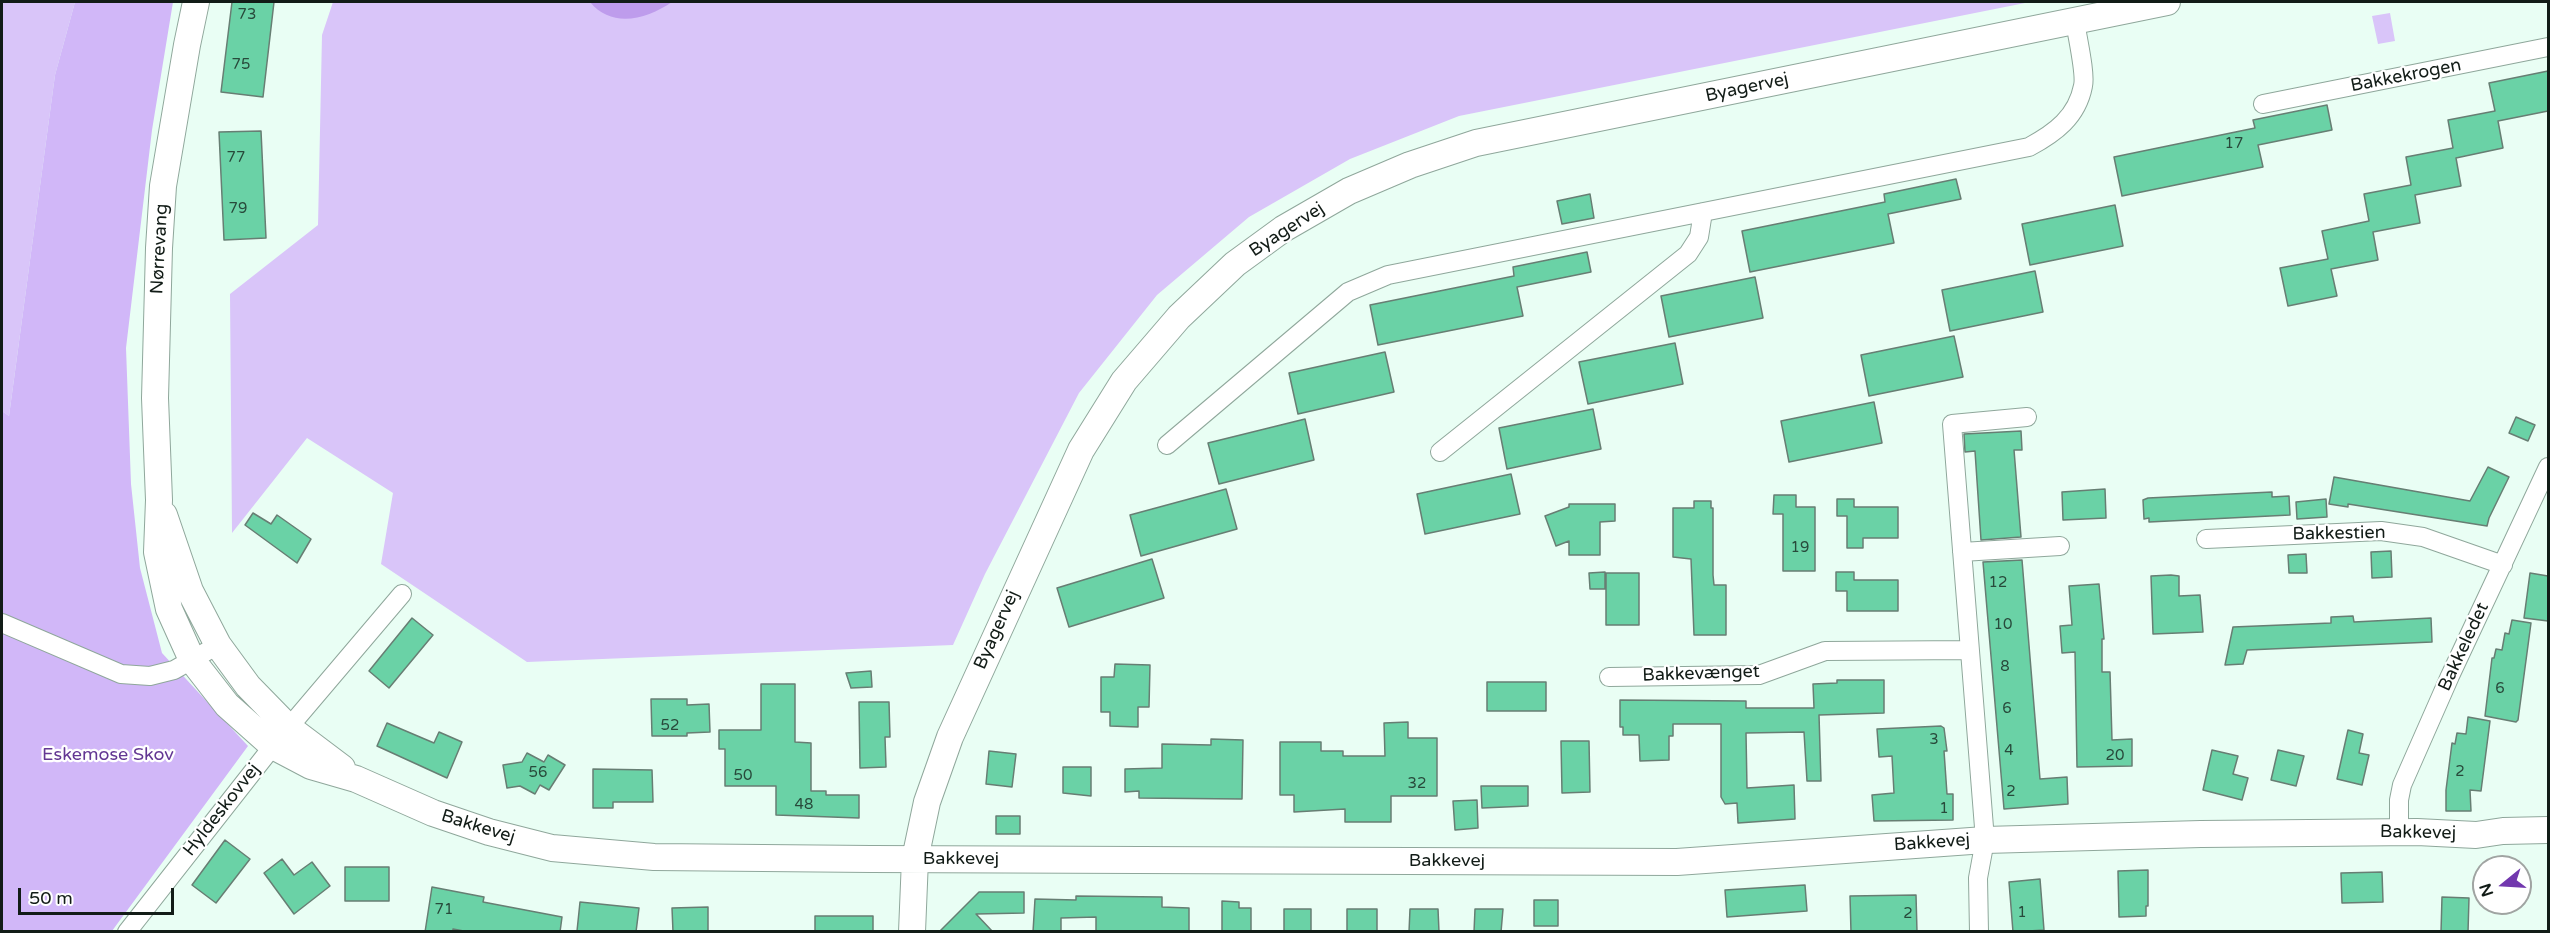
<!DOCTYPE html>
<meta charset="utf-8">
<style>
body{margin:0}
#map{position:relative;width:2550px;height:933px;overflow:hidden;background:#e9fef4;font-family:"Varela Round",sans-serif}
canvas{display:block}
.frame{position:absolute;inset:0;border:3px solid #121c17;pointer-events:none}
.north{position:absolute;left:2472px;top:855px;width:60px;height:60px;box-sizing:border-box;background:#fff;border:2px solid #a0a4a2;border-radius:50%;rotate:252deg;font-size:16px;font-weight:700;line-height:24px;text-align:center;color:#121c17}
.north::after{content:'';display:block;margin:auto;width:21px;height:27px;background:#7238ae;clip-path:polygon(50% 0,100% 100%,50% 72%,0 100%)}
.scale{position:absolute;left:18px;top:888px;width:156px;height:27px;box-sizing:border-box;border:3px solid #121c17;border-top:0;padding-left:8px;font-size:18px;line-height:21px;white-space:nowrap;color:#121c17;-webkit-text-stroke:4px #fff;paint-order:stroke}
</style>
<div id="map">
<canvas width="2550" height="933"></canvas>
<div class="frame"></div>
<div class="north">N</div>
<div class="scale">50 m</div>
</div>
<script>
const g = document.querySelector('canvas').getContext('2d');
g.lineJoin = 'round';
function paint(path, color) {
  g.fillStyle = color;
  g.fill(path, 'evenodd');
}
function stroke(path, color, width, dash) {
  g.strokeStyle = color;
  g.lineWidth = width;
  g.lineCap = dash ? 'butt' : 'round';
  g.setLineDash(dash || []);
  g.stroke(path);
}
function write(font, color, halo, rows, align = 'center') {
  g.font = font + ' "Varela Round",sans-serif';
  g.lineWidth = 4.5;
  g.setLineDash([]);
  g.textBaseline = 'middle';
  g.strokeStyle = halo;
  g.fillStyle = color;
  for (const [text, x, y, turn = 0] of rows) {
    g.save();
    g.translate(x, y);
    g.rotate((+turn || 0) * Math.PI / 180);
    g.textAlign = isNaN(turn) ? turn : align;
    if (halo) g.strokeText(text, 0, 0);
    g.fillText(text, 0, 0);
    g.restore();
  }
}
paint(new Path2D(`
 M 2,2 L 75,2 L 55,75 L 9,416 L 2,411 Z
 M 333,2 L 2030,2 L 1459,116 L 1350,159 L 1249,217 L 1157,295 L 1079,393 L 985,574 L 953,645 L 527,662 L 381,564 L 393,493 L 307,438 L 232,533 L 230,294 L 318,225 L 322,35 Z
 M 2390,13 L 2395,41 L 2378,44 L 2372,16 Z`), '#d9c5f9');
paint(new Path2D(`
 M 75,2 L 173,2 L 152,130 L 126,348 L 131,484 L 140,568 L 162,653 L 248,746 L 112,931 L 2,931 L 2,411 L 9,416 L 55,75 Z`), '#d1b7f8');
paint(new Path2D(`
 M 590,2 L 672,2 C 647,19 612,29 590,2 Z`), '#be9cec');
const building = new Path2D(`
 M 232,2 L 274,2 L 263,97 L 221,92 Z
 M 2548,71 L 2548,111 L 2498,121 L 2503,148 L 2456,158 L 2461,186 L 2415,195 L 2420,223 L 2373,232 L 2378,260 L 2331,269 L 2337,296 L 2288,306 L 2280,268 L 2328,259 L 2322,231 L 2369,221 L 2364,194 L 2411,185 L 2406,157 L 2453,148 L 2448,120 L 2495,111 L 2489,83 Z
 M 2327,105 L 2332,130 L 2258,145 L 2263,167 L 2122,196 L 2114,157 L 2255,128 L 2253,120 Z
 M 261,131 L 266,238 L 224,240 L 219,132 Z
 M 1956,179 L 1961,199 L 1888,214 L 1894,243 L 1750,272 L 1742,231 L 1885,202 L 1884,194 Z
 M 1590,194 L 1594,218 L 1562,224 L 1557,201 Z
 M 2115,205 L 2123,246 L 2030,265 L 2022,224 Z
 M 1587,252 L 1591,272 L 1517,287 L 1523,316 L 1378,345 L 1370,305 L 1514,276 L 1513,267 Z
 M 2035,271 L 2043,312 L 1950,331 L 1942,290 Z
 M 1755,277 L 1763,318 L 1669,337 L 1661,296 Z
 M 1954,336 L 1963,377 L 1869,396 L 1861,355 Z
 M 1675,343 L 1683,384 L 1588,404 L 1579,362 Z
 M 1385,352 L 1394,392 L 1298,414 L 1289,373 Z
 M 1874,402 L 1882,443 L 1789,462 L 1781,421 Z
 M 1593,409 L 1601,449 L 1507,469 L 1499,428 Z
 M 2516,417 L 2535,425 L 2528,441 L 2509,433 Z
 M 1305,419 L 1314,460 L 1219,484 L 1208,443 Z
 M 2021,431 L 2022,450 L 2014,450 L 2021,537 L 1981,540 L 1975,451 L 1965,452 L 1964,434 Z
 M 2488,467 L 2509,477 L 2489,518 L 2487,526 L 2348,504 L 2348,507 L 2329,504 L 2334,477 L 2470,501 Z
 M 1511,474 L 1520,514 L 1425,534 L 1417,494 Z
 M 1226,489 L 1237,529 L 1141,556 L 1130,515 Z
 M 2105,489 L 2106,518 L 2063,520 L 2062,492 Z
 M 2272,492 L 2272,497 L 2289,496 L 2290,515 L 2149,522 L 2149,518 L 2144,519 L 2143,500 L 2148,498 Z
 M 1774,495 L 1796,495 L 1796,507 L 1815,507 L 1815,571 L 1783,571 L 1783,514 L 1773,514 Z
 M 1837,499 L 1854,499 L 1854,507 L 1898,507 L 1898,538 L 1863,538 L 1863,548 L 1847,548 L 1847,516 L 1837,516 Z
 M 2326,499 L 2327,517 L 2297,519 L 2296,502 Z
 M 1694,501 L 1711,501 L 1711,508 L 1713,508 L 1713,575 L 1714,585 L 1726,585 L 1726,635 L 1694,635 L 1691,559 L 1673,557 L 1673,508 L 1694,508 Z
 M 1569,504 L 1615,504 L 1615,521 L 1600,522 L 1600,555 L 1569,555 L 1569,541 L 1556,546 L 1545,516 L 1569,507 Z
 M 253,513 L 271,524 L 277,515 L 311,539 L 297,563 L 245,525 Z
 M 2391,551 L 2392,577 L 2372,578 L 2371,552 Z
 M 2306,554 L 2307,573 L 2289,573 L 2288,555 Z
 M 1152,559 L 1164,598 L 1069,627 L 1057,588 Z
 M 2022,560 L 2040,779 L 2067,777 L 2068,804 L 2004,809 L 1983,562 Z
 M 1605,572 L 1605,589 L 1590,589 L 1589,573 Z
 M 1836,572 L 1854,572 L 1854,580 L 1898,580 L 1898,611 L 1847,611 L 1847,591 L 1836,591 Z
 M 1606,573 L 1639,573 L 1639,625 L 1606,625 Z
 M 2530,573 L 2548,576 L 2548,621 L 2524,618 Z
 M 2171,575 L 2179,576 L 2179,596 L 2200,595 L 2203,632 L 2153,634 L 2151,576 Z
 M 2099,584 L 2104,639 L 2102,639 L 2102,672 L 2110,672 L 2112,740 L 2132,739 L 2132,766 L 2077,767 L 2075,652 L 2062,653 L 2060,626 L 2072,625 L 2069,586 Z
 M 2353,616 L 2354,622 L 2431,618 L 2432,642 L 2247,650 L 2243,664 L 2225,665 L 2233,627 L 2331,623 L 2331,617 Z
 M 412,618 L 433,635 L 389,688 L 369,671 Z
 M 2512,620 L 2531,623 L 2518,720 L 2516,722 L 2485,716 L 2492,658 L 2494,658 L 2496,649 L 2502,650 L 2505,633 L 2509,634 Z
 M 1115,664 L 1150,665 L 1149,707 L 1138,707 L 1138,727 L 1110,726 L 1110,712 L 1101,712 L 1101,677 L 1114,677 Z
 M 871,671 L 872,687 L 851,688 L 846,673 Z
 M 1837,680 L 1884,680 L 1884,713 L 1819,715 L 1821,781 L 1807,781 L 1804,732 L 1746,733 L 1747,788 L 1794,785 L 1795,819 L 1738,823 L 1737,803 L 1725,804 L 1721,797 L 1721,724 L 1673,724 L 1673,736 L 1669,736 L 1669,760 L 1640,761 L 1639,735 L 1623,735 L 1623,727 L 1620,727 L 1620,700 L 1746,701 L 1746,708 L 1814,708 L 1813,684 L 1837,683 Z
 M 1487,682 L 1546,682 L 1546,711 L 1487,711 Z
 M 761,684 L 795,684 L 795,742 L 811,743 L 811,791 L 826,791 L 826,795 L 859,795 L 859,818 L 776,815 L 776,786 L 725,786 L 725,749 L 719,749 L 719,730 L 761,730 Z
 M 651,699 L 687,699 L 687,705 L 709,704 L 710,732 L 687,733 L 687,736 L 652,736 Z
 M 859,702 L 889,702 L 890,737 L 885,737 L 886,767 L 860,768 Z
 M 2468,717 L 2490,721 L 2481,791 L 2470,790 L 2471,811 L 2446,811 L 2446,790 L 2452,743 L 2455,744 L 2457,733 L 2466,734 Z
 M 1408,722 L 1408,738 L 1437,738 L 1437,796 L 1391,796 L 1391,822 L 1345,822 L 1345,809 L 1294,812 L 1294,795 L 1280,795 L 1280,742 L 1321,742 L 1321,751 L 1343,751 L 1343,756 L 1385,756 L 1384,723 Z
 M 387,723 L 434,743 L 439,732 L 462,742 L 447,778 L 377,746 Z
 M 1941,726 L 1944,728 L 1947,751 L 1944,751 L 1947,794 L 1953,794 L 1953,820 L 1874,821 L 1872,795 L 1894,793 L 1892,756 L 1879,757 L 1877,729 Z
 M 2348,730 L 2363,734 L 2359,753 L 2369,755 L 2362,785 L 2337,779 Z
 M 1211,739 L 1243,740 L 1242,799 L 1139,798 L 1139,791 L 1125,792 L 1125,769 L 1162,768 L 1162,744 L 1211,745 Z
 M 1561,741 L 1589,741 L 1590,792 L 1562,793 Z
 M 2212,750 L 2238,756 L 2233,774 L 2248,778 L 2242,800 L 2203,790 Z
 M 2278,750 L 2304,756 L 2296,786 L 2271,780 Z
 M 989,751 L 1016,754 L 1012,787 L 986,784 Z
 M 527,753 L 544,762 L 548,755 L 565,765 L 549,790 L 540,785 L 535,794 L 520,786 L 507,788 L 503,765 L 522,762 Z
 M 1063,767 L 1091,767 L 1091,796 L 1063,793 Z
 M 593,769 L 652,770 L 653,802 L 613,802 L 613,808 L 593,808 Z
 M 1481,786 L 1528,786 L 1528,806 L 1482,808 Z
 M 1477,800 L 1478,828 L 1455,830 L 1453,801 Z
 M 996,816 L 1020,816 L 1020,834 L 996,834 Z
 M 225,840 L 250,859 L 216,903 L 192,885 Z
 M 282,859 L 294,875 L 312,862 L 330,886 L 294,914 L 264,873 Z
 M 345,867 L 389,867 L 389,901 L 345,901 Z
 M 2148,870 L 2148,906 L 2146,906 L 2146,916 L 2119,917 L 2118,871 Z
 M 2382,872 L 2383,902 L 2342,903 L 2341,873 Z
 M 2040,879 L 2044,930 L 2013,932 L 2009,882 Z
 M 1805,885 L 1807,911 L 1727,917 L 1725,890 Z
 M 432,887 L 484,897 L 483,902 L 562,917 L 560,932 L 469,932 L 453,929 L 453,932 L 425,932 Z
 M 979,892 L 1024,892 L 1024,913 L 976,914 L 993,932 L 939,932 Z
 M 1916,895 L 1917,932 L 1851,932 L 1850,896 Z
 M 1076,896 L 1162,897 L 1162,907 L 1189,908 L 1189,932 L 1096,932 L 1096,917 L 1061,918 L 1061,932 L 1033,932 L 1035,899 L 1076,900 Z
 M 2442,897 L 2469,898 L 2468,932 L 2441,932 Z
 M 1534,900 L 1558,900 L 1558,926 L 1534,926 Z
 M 1222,901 L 1239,902 L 1239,908 L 1251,908 L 1251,932 L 1222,932 Z
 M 580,902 L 639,908 L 636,932 L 577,931 Z
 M 708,907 L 708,932 L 673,932 L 672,908 Z
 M 1284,909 L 1311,909 L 1311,932 L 1284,932 Z
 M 1347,909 L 1377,909 L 1377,932 L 1347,932 Z
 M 1410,909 L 1438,909 L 1439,932 L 1409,932 Z
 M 1475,909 L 1503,909 L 1501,932 L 1474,932 Z
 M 815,916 L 873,916 L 873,932 L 815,932 Z`);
paint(building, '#6ad2a6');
stroke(building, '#677e73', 1.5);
const street = new Path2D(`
 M 2263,104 L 2548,47
 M 1167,445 L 1348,292 L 1388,275 L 2029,147 C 2055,133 2077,117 2083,86 C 2086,74 2077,36 2075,21
 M 1440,452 L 1688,254 L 1699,237 L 1703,212
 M 2206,539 L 2381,531 L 2423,537 L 2503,565
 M 1962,552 L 2060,546
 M 2,623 L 121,674 L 150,676 L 174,670 L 218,645
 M 1609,677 L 1759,675 L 1825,651 L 1970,650
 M 2399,832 L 2399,800 L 2402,785 L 2450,676 L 2548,467
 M 127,932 L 273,746 L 402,594
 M 1979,932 L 1978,878 L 1985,840 L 1952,424 L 2027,417`);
const secondary = new Path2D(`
 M 196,2 L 187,45 L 163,186 L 159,248 L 155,398 L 159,500 L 157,552 L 169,609 L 192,660 L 227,705 L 273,746 L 311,766 L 356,779 L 433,813 L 489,832 L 552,848 L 654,857 L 871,859 L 1677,862 L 1985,840 L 2201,834 L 2417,832 L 2476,835 L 2503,831 L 2548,830
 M 164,515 L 190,591 L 218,645 L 248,686 L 289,728 L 342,768
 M 912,932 L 915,859 L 927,802 L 950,737 L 1081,450 L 1124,381 L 1179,317 L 1235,264 L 1283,229 L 1349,191 L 1410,165 L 1476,143 L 2167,2`);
stroke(street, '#8fa79b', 20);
stroke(secondary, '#8fa79b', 28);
stroke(street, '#fff', 18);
stroke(secondary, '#fff', 26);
write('15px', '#284a3b', null, [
 ["73",247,15],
 ["75",241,65],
 ["17",2234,144],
 ["77",236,158],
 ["79",238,209],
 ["19",1800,548],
 ["12",1998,583],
 ["10",2003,625],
 ["8",2005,667],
 ["6",2500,689],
 ["6",2007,709],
 ["52",670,726],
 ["3",1934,740],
 ["4",2009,751],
 ["20",2115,756],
 ["2",2460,772],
 ["56",538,773],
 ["50",743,776],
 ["32",1417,784],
 ["2",2011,792],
 ["48",804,805],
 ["1",1944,809],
 ["71",444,910],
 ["1",2022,913],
 ["2",1908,914]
]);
write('18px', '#121c17', '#fff', [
 ["Bakkekrogen",2406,76,-11],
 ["Byagervej",1747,88,-12],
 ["Byagervej",1287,230,-33],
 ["Nørrevang",160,249,-87],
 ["Bakkestien",2339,534,-1],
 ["Byagervej",997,630,-66],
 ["Bakkeledet",2464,647,-65],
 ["Bakkevænget",1701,674,-2],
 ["Hyldeskovvej",222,810,-52],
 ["Bakkevej",478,827,17],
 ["Bakkevej",2418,833,1],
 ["Bakkevej",1932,843,-4],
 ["Bakkevej",961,859],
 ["Bakkevej",1447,861]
]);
write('18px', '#633793', '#fff', [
 ["Eskemose Skov",108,755]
]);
</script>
